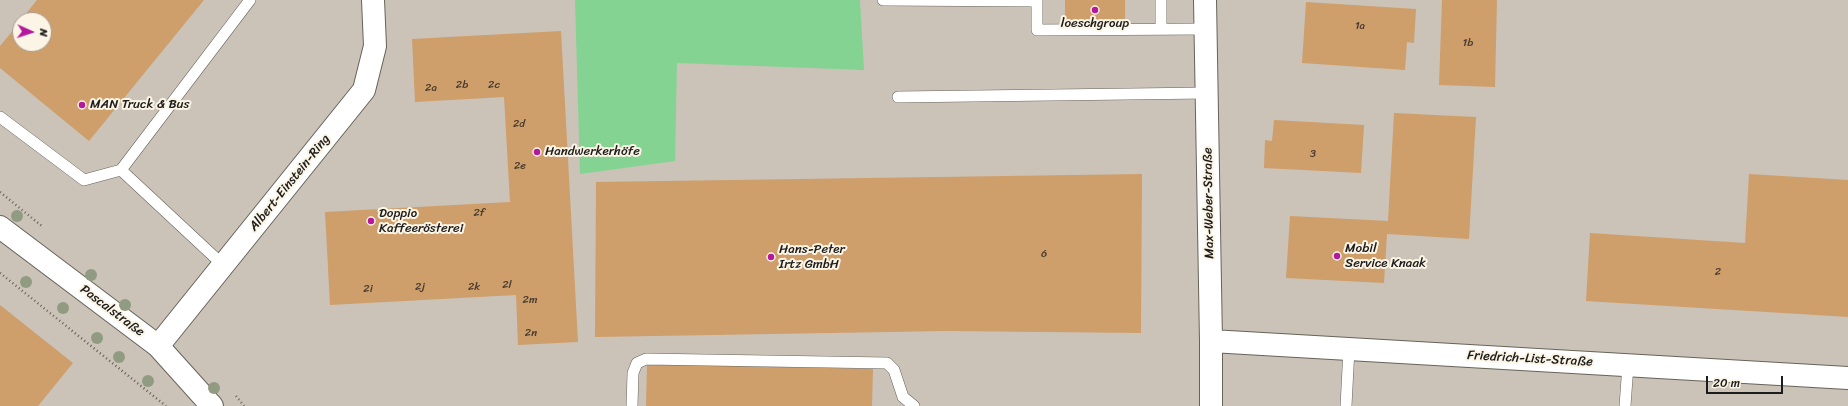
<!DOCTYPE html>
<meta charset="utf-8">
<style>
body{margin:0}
#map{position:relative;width:1848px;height:406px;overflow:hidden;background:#f2e7cb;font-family:Sriracha,sans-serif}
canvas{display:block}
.north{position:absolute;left:12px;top:12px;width:40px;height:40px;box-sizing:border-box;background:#fcf5e5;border:1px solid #a29e95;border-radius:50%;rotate:93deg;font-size:11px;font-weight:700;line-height:16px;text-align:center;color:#1c1c1c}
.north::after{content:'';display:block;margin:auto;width:14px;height:18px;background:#b5179e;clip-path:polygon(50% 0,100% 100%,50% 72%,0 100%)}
.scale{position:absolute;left:1706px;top:376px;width:77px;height:18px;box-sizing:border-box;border:2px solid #1c1c1c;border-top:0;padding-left:5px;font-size:12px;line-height:14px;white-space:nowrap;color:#1c1c1c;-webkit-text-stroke:3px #fcf5e5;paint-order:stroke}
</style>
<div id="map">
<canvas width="1848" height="406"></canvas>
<div class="north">N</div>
<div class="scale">20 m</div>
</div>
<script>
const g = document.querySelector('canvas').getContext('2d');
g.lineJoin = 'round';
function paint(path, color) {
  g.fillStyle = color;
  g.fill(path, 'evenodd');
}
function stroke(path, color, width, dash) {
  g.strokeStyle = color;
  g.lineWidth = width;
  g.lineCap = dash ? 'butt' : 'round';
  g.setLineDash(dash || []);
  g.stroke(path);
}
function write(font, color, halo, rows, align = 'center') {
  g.font = font + ' Sriracha,sans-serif';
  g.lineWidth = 4;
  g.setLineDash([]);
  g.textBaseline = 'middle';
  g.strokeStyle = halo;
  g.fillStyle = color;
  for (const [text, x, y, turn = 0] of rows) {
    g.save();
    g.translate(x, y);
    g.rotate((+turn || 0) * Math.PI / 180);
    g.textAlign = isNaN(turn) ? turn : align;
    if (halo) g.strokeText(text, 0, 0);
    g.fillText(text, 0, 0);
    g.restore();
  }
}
paint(new Path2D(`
 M 0,0 L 1848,0 L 1848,406 L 0,406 ZM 20,20 L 44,20 L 44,44 L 20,44 Z`), '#cbc3b8');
paint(new Path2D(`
 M 575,0 L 860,0 L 864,70 L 677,63 L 675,161 L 580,174 Z`), '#84d393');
paint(new Path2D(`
 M 37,0 L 204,0 L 89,141 L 0,68 L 0,46 L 20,22 L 20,44 L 44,44 L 44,20 L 21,20 Z
 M 1065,0 L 1125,0 L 1125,21 L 1065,21 Z
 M 1442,0 L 1497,0 L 1495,87 L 1439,85 Z
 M 1306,2 L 1416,9 L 1414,43 L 1407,42 L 1405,70 L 1302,63 Z
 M 561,31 L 578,342 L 518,345 L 516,295 L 330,305 L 325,212 L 510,202 L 504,97 L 415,102 L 412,39 Z
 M 1394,113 L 1476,117 L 1469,239 L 1387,234 L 1384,283 L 1286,278 L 1290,216 L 1388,221 Z
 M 1274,120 L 1364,125 L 1361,173 L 1264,168 L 1265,140 L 1272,141 Z
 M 1142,174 L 1141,333 L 947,331 L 595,337 L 596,182 Z
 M 1749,174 L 1848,180 L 1848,317 L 1586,301 L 1590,233 L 1745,243 Z
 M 0,305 L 73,363 L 38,406 L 0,406 Z
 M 647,364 L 873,369 L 872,406 L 646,406 Z`), '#ce9e6b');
const lane = new Path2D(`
 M 883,0 L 1037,1 L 1037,30 L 1206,29
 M 1161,0 L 1161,29
 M 898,97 L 1207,93
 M 0,117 L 84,180 L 121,170
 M 223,265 L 121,170 L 250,0
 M 632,406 L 633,373 L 637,363 L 646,359 L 887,363 L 894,370 L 903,397 L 914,406
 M 1346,406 L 1349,349
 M 1625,406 L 1628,365`);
const street = new Path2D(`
 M 1205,0 L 1211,341 L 1211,406
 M 0,227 L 158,346 L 212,406
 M 1211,341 L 1848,378
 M 158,346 L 364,90 L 375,46 L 373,0`);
stroke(lane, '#676359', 12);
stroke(street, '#676359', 24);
stroke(new Path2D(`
 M 0,192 L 43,227
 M 0,273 L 166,406
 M 236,396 L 244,406`), '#676359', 2.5, [1, 3]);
stroke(lane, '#fff', 11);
stroke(street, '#fff', 22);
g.fillStyle = '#909b82';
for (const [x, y] of [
 [17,216],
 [91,275],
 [26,282],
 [125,305],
 [63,308],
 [97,338],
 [119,357],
 [148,381],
 [214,388]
]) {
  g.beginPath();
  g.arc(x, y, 6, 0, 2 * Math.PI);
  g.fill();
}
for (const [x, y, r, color] of [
 [1095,10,4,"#b5179e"],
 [82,105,4,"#b5179e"],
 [537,152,4,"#b5179e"],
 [371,221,4,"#b5179e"],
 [1337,256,4,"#b5179e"],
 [771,257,4,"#b5179e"]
]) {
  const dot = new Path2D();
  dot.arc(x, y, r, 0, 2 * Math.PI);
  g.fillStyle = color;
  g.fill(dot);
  stroke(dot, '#fcf5e5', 1.5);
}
write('11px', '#483c30', null, [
 ["1a",1360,26],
 ["1b",1468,43],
 ["2b",462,85],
 ["2c",494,85],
 ["2a",431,88],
 ["2d",519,124],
 ["3",1313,154],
 ["2e",520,166],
 ["2f",479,213],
 ["6",1044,254],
 ["2",1718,272],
 ["2l",507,285],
 ["2j",420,287],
 ["2k",474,287],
 ["2i",368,289],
 ["2m",530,300],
 ["2n",531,333]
]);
write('13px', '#1c1c1c', '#fcf5e5', [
 ["loeschgroup",1095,24,"center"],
 ["MAN Truck & Bus",90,105],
 ["Handwerkerhöfe",545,152],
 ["Doppio",379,214],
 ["Kaffeerösterei",379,229],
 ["Mobil",1345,249],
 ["Service Knaak",1345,264],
 ["Hans-Peter",779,250],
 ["Irtz GmbH",779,265]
], 'left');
write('13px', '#1c1c1c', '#fcf5e5', [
 ["Albert-Einstein-Ring",290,183,-51],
 ["Max-Weber-Straße",1209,203,-91],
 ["Pascalstraße",112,311,37],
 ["Friedrich-List-Straße",1530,359,3]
]);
</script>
